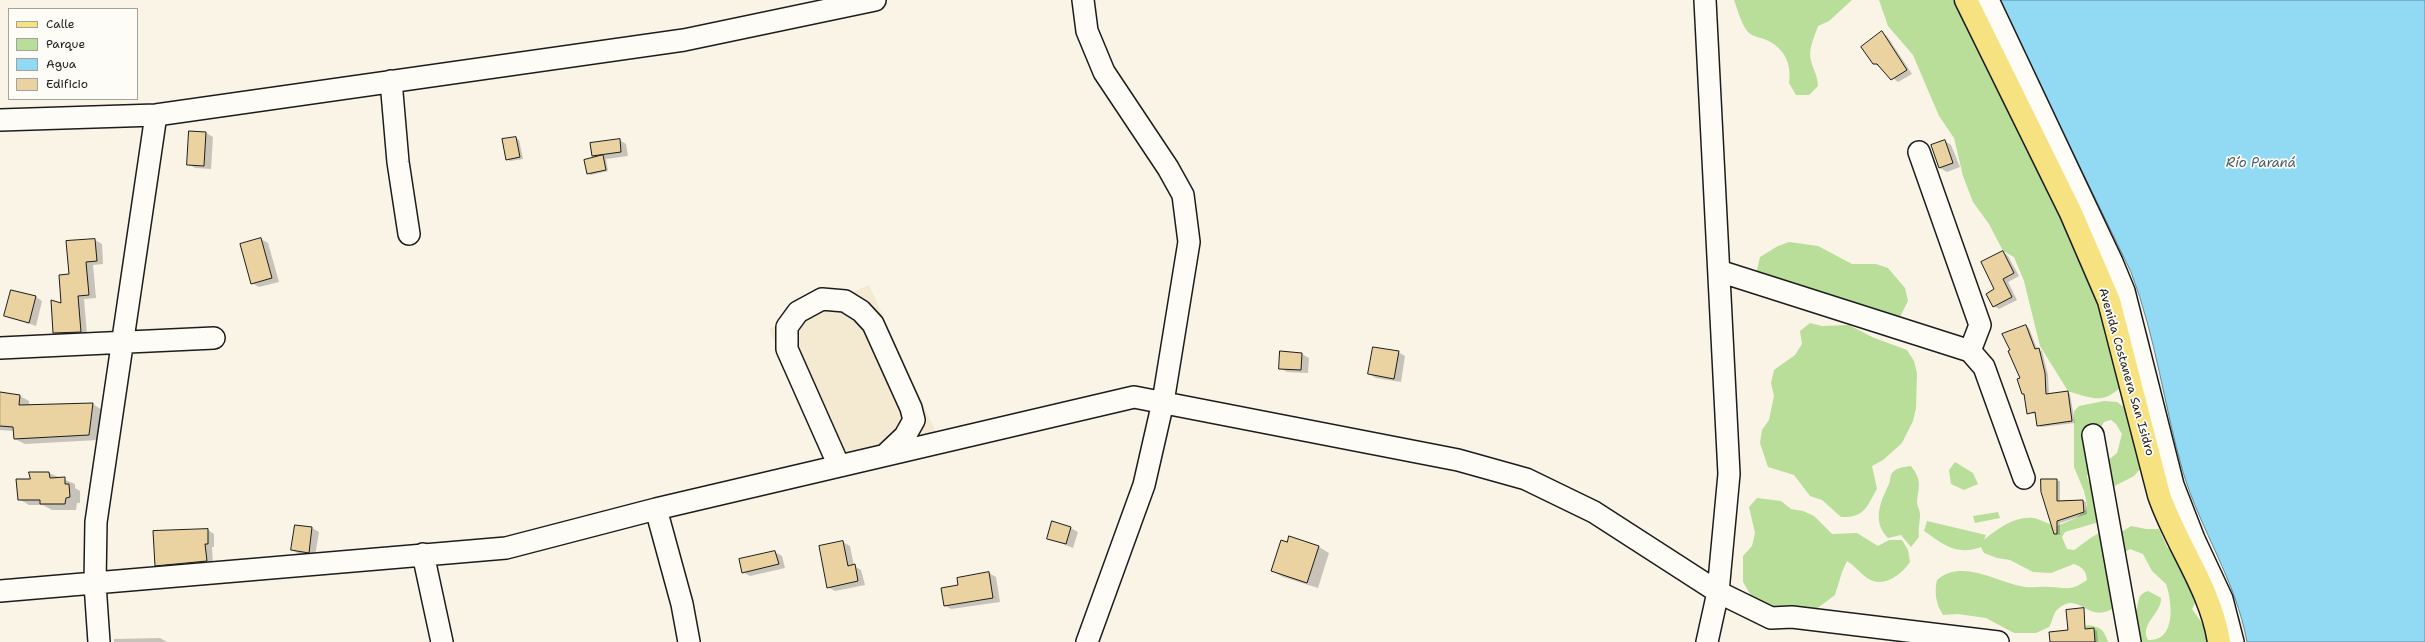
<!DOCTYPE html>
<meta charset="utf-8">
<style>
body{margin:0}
#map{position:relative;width:2425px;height:642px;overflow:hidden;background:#f9f4e6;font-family:"Shantell Sans",sans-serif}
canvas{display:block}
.legend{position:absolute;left:8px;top:8px;width:130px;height:92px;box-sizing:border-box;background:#fdfcf7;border:1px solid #a3a29f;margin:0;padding:5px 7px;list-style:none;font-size:12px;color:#1c1c1c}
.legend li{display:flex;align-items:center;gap:8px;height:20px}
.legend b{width:20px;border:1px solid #a3a29f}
</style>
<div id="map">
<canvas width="2425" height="642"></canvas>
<ul class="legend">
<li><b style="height:5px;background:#f7e281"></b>Calle</li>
<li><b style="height:11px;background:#b8de99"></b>Parque</li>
<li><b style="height:11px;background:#92d9f4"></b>Agua</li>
<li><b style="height:11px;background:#ead2a1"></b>Edificio</li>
</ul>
</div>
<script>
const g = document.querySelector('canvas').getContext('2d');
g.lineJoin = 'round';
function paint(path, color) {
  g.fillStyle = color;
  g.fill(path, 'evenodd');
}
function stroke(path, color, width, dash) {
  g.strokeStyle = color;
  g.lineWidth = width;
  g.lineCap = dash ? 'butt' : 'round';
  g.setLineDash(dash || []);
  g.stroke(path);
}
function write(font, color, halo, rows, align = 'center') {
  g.font = font + ' "Shantell Sans",sans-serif';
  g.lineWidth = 3.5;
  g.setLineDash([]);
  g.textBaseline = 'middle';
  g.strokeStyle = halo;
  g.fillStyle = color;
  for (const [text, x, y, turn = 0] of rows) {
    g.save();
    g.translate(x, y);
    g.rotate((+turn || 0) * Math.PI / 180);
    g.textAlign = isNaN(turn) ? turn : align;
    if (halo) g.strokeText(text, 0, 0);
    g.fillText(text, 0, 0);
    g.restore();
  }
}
paint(new Path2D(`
 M 869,285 L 941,443 L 827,466 L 769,329 Z`), '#f4ead1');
paint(new Path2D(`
 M 1734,0 L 1852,0 L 1829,21 L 1818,26 C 1814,38 1808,49 1811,61 C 1814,72 1817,73 1818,86 L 1809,95 L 1796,95 L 1789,83 C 1792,63 1784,47 1764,39 C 1761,38 1756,37 1752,35 C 1742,29 1738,10 1734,0 Z
 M 1879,0 L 1967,0 L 2136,376 C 2104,400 2107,404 2068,391 L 2040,346 L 2024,281 L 2014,257 L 2003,251 L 1989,224 L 1973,202 L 1963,176 L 1954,138 L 1939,116 L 1913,55 L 1888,26 Z
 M 1789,242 L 1818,246 L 1852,264 L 1876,264 L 1888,268 L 1905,288 L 1908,301 L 1897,323 L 1755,278 L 1760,257 L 1778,246 Z
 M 1810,323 L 1822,326 L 1849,325 L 1872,337 L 1907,350 L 1914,361 L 1917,373 L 1916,408 L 1913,421 L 1902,443 L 1883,460 L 1872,466 L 1877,489 C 1866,507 1865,518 1841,517 L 1822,500 L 1810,496 L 1794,475 L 1768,467 L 1760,443 L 1762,430 L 1769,420 L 1774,396 L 1771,383 L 1774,370 L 1795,355 L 1802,344 L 1800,331 Z
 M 2104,401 L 2117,402 L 2128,410 L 2142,467 L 2134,476 L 2111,488 L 2096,470 L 2117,453 L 2122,434 L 2116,424 L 2111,420 L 2104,422 L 2101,427 L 2087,477 L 2092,489 L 2099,522 L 2065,532 L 2062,537 L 2067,549 L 2074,550 C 2082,545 2092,535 2101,533 C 2116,530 2116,537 2131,526 L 2146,529 L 2159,529 L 2167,547 L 2177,556 L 2181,570 L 2186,575 L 2198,597 L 2192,609 L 2204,626 L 2221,642 L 2129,642 C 2130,626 2130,625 2136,611 C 2140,601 2136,595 2148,591 L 2161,598 C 2162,613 2139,624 2148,640 C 2177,642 2172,600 2166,584 L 2152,571 L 2143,554 L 2130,549 L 2125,552 L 2118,605 C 2088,628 2081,590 2059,608 C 2053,612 2053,621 2049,627 L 2036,633 L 2014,633 L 1986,618 L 1958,614 L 1943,615 C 1936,604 1934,593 1937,580 C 1962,558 1998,583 2025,587 C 2034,588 2042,586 2050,587 C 2069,588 2071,591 2087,580 C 2086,570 2082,567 2074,564 L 2051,573 L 2033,572 L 2010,560 L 1997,558 L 1984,553 L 1981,547 C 1957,556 1944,545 1924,531 L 1927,521 L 1986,535 L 1984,540 C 1997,529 2015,516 2033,518 C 2041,519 2048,525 2057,526 L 2076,518 L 2086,510 L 2087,504 L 2084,491 L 2074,467 L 2074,411 L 2079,406 Z
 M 1955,462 L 1973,473 L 1978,484 L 1964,490 L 1951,484 L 1949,470 Z
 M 1911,466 C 1922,481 1919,484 1917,502 C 1917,506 1920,510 1920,514 C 1920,522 1918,528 1919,537 L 1911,547 L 1901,535 L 1888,538 C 1872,522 1880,503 1888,486 C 1891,482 1889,476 1893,472 C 1898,467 1905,467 1911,466 Z
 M 1757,498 L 1781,501 L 1791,509 L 1803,511 L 1814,516 L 1832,534 L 1857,533 L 1878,546 L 1889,540 L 1902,540 L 1908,550 L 1910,562 C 1901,575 1883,589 1867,578 C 1860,573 1855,566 1847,561 L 1842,572 L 1835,595 L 1815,610 L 1777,614 L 1756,604 L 1743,582 L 1743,556 L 1752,546 L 1755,533 L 1749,507 Z
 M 1998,512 L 2000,518 L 1975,523 L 1973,516 Z
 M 2088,625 C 2100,627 2104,629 2108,642 L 2072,642 L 2082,628 Z`), '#b8de99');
const water = new Path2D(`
 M 1999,0 L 2425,0 L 2425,642 L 2247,642 C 2236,581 2201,531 2183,472 C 2164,406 2156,337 2131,272 Z`);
paint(water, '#92d9f4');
stroke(water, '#638d9e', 1);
paint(new Path2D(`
 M 1882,33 L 1887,36 L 1912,74 L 1898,82 L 1874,63 Z
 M 206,133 L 213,137 L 211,169 L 195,168 L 188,164 Z
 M 516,138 L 519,140 L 523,159 L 510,161 L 507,159 Z
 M 619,140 L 626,144 L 628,156 L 606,159 L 608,171 L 591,175 L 588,173 L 596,158 L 592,156 Z
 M 1945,141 L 1951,145 L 1960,167 L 1947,172 L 1940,168 Z
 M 261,239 L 268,243 L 279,282 L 259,287 L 252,283 Z
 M 95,240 L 102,244 L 103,264 L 93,265 L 96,298 L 84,299 L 87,335 L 60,337 L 54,333 L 70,275 L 67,242 Z
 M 2003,252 L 2008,256 L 2019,276 L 2008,282 L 2017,300 L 1999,309 L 1994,306 Z
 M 36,297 L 42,301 L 36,326 L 5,315 Z
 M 2026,326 L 2029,328 L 2037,349 L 2042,351 L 2048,375 L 2049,394 L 2067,392 L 2070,394 L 2075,423 L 2041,427 L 2038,425 L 2036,414 L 2028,413 L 2021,379 Z
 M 1398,352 L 1405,356 L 1401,382 L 1376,378 L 1369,374 Z
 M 1302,354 L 1309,358 L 1308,373 L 1287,372 L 1280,368 Z
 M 0,393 L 20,396 L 29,401 L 29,406 L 93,404 L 102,410 L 98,440 L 25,444 L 15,439 L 14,431 L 0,430 Z
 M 49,473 L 75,484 L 75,488 L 80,491 L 80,503 L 77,503 L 76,510 L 52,510 L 43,505 L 29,505 L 19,499 L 31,480 Z
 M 2042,480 L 2060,481 L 2060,502 L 2083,501 L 2086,502 L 2087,514 L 2060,523 L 2060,535 L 2055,534 Z
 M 296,526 L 312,528 L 319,532 L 315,556 L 299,554 L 292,550 Z
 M 1071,528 L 1078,532 L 1073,548 L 1048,538 Z
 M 208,530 L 214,534 L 214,547 L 212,547 L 213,565 L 163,569 L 156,565 Z
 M 1290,538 L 1319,547 L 1329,553 L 1318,588 L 1283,577 L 1272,571 Z
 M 843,542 L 850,546 L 854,566 L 861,570 L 865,585 L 835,591 L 828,587 Z
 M 775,552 L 782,556 L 785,568 L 750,576 L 743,572 Z
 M 989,573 L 996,577 L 1000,602 L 951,609 L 944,605 L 959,586 Z
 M 2094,629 L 2097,631 L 2098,642 L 2082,642 Z
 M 160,638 L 167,642 L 114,642 L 114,639 Z`), '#0003');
const building = new Path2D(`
 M 1882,31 L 1907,70 L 1891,80 L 1877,64 L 1873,64 L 1861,47 Z
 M 189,131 L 206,132 L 204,166 L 187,165 Z
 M 516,137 L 520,157 L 506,160 L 502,139 Z
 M 620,139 L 621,152 L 592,156 L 590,143 Z
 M 1945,140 L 1953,163 L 1939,168 L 1931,145 Z
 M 603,155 L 606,170 L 587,174 L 584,160 Z
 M 261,238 L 272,278 L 251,284 L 240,244 Z
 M 95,239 L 97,261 L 86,262 L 89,295 L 78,296 L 81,332 L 53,333 L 51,300 L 61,303 L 59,275 L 69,274 L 66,241 Z
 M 2003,251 L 2014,273 L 2003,279 L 2012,297 L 1993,307 L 1986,294 L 1994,289 L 1981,262 Z
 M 11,290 L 36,296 L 29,323 L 4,316 Z
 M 2026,325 L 2035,349 L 2039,348 L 2045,373 L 2046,394 L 2068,391 L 2072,421 L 2037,426 L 2035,412 L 2027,414 L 2024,394 L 2022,394 L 2017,379 L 2020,378 L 2008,351 L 2010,350 L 2002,334 Z
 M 1373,347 L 1399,351 L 1394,379 L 1368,374 Z
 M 1280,351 L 1302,353 L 1301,370 L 1279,369 Z
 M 0,392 L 20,395 L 19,405 L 93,403 L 89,435 L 14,439 L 13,427 L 0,426 Z
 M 29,472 L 49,472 L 50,478 L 65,477 L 65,484 L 69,484 L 70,497 L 66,498 L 65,504 L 40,504 L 40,500 L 18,500 L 16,479 L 30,479 Z
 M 2041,479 L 2057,479 L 2057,501 L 2083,500 L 2084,512 L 2057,521 L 2057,534 L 2054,534 L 2041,492 Z
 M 1052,521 L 1071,527 L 1066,544 L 1047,539 Z
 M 295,525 L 312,527 L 309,553 L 291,550 Z
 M 208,529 L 208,544 L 205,544 L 207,561 L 155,566 L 153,531 Z
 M 1289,536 L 1319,546 L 1307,583 L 1271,571 L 1281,540 L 1287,542 Z
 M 843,541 L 848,566 L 855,564 L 858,581 L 827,588 L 819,546 Z
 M 775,551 L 779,564 L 742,573 L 739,559 Z
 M 989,572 L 993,598 L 944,606 L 941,588 L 958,585 L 957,578 Z
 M 2084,608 L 2085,629 L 2094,628 L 2095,642 L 2050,642 L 2049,632 L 2068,630 L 2066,610 Z`);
paint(building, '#ead2a1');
stroke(building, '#1c1c1c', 1);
const minor = new Path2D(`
 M 1083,0 L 1087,31 L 1104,72 L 1168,168 L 1183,195 L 1189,242 L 1163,402 L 1144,485 L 1087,642
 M 1705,0 L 1729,474 L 1718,592 L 1707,642
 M 1988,0 L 2112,262 L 2124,291 L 2173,485 L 2194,539 L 2222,599 L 2233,642
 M 391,81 L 398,162 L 409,234
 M 0,120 L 156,115 L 684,40 L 875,0
 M 1919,152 L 1980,325 L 1970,351
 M 1719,271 L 1970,351 L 1984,367 L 2024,478
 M 0,348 L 214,338
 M 2093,435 L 2130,642
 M 839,466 L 787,349 L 787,327 L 798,312 L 822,299 L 845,301 L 861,311 L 873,324 L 911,408 L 914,420 L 905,436 L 886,454
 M 656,509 L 682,604 L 689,642
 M 423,554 L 442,642
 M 0,591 L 506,548 L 656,509 L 1134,397 L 1458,460 L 1526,479 L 1594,512 L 1718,592 L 1771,618 L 1792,617 L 1998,642
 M 99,642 L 95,584 L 96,522 L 156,115`);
const major = new Path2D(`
 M 1966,0 L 2071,213 L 2109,301 L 2159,495 C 2176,545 2211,589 2219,642`);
stroke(minor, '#1c1c1c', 24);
stroke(major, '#1c1c1c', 25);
stroke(minor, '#fdfcf7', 21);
stroke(major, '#f7e281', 22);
write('12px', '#1c1c1c', '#fdfcf7', [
 ["Avenida Costanera San Isidro",2126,372,74]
]);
write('italic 13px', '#455e68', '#fdfcf7', [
 ["Río Paraná",2261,164]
]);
</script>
